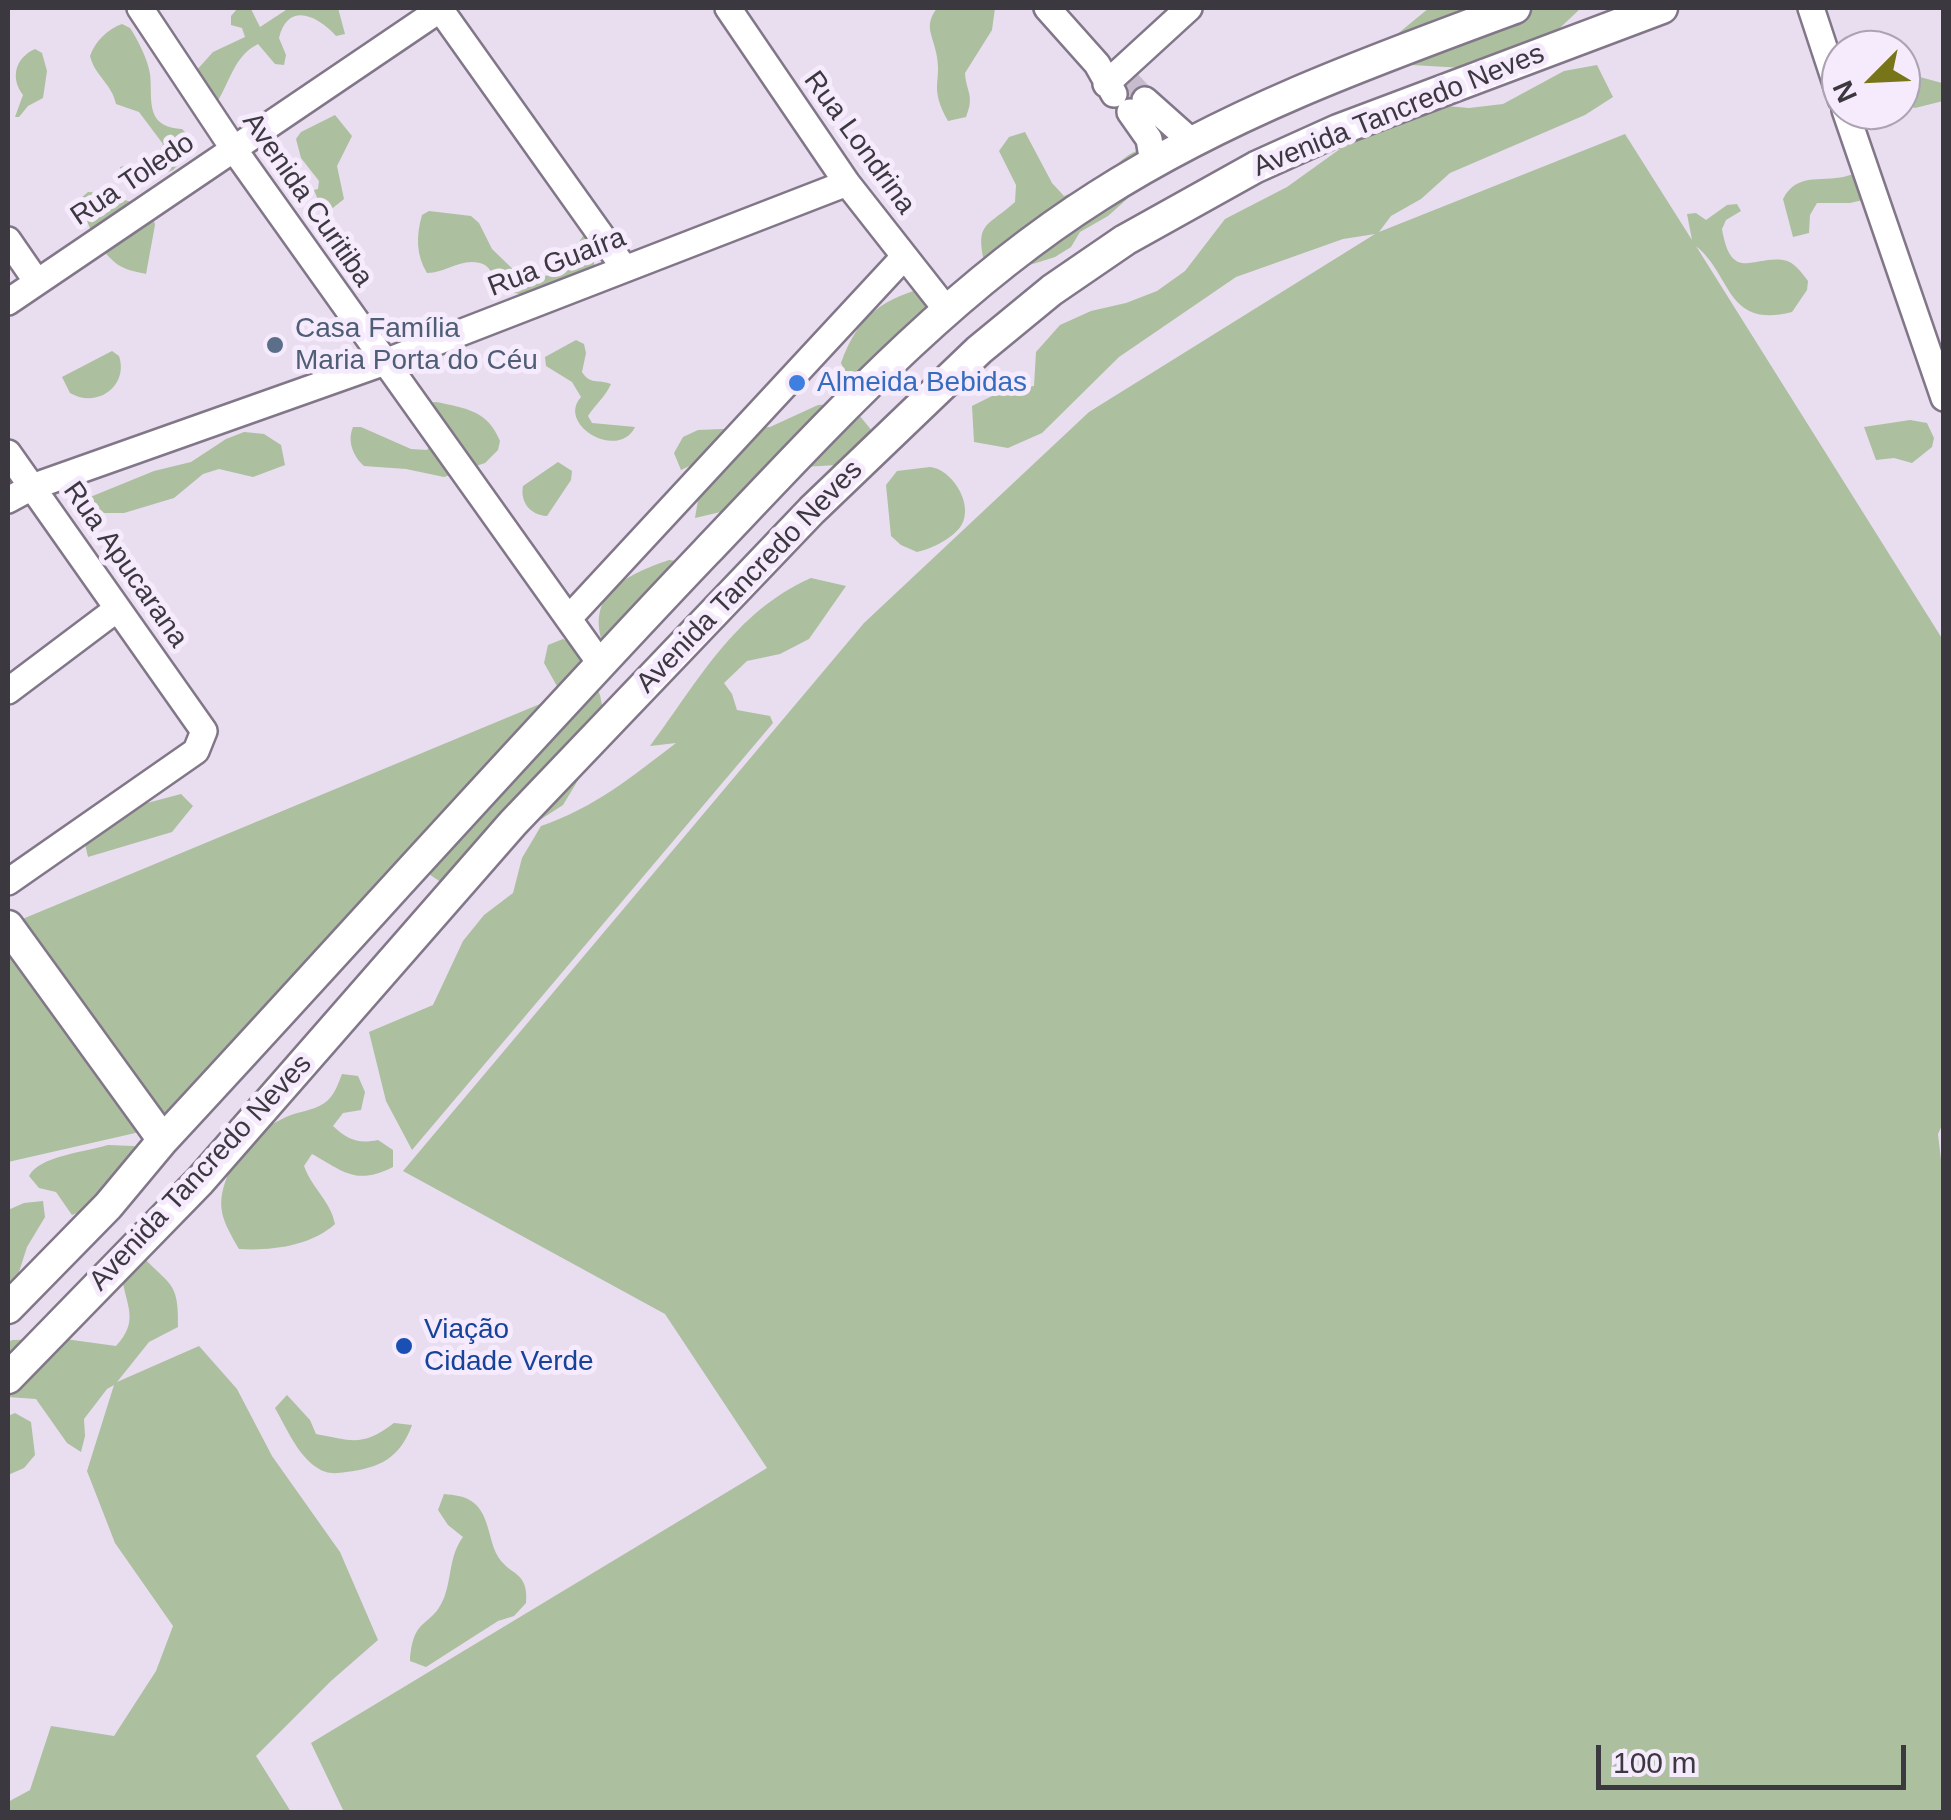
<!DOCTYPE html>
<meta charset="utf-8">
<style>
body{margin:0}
#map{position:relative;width:1951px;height:1820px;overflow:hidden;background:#e9ddf0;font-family:Helvetica,sans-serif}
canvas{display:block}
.frame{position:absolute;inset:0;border:10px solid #3c383f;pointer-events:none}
.north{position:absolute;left:1821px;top:30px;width:100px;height:100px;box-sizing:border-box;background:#f6eafd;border:2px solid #aca3b1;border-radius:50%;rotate:246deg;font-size:28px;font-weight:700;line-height:40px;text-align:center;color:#3c383f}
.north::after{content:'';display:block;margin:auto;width:35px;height:45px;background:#787519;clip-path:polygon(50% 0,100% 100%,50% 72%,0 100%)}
.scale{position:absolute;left:1596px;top:1745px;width:310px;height:45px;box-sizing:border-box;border:5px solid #3c383f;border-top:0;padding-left:12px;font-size:30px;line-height:35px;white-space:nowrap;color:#3c383f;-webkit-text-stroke:8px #f6eafd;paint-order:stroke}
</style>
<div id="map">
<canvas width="1951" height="1820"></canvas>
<div class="frame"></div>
<div class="north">N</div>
<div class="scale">100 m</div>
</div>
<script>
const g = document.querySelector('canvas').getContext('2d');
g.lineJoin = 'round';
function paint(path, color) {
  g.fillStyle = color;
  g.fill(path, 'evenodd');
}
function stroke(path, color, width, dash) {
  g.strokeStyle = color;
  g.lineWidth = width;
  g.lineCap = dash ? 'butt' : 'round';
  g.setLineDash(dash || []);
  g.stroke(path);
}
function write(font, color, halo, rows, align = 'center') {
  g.font = font + ' Helvetica,sans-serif';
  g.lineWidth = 10;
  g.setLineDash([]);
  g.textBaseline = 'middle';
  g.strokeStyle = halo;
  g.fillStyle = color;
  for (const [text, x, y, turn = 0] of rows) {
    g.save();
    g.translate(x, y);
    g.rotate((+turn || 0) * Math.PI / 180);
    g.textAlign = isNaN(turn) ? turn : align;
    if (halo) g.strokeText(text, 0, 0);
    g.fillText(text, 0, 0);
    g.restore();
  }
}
paint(new Path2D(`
 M 289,8 L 338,8 L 345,34 L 336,36 C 318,16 288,1 279,38 L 286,55 L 284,65 L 275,64 L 258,44 C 234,56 230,82 217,102 L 195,72 L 213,52 L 245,37 L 242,28 L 231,25 L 231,16 L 237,9 L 251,9 L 260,27 Z
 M 937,8 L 995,8 L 992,30 L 965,73 C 966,92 975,95 966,117 L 948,121 C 928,85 943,83 936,52 C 932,33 924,26 937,8 Z
 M 1429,8 L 1581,8 L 1545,42 L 1464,68 L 1412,65 L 1391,53 L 1395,36 Z
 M 122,24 L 130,28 C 138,40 148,60 150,74 C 153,99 144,127 182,129 L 188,135 L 191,152 L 173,170 L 141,183 L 121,177 L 120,167 C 139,163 154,164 163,144 L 139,112 L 116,104 C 112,84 95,76 90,56 C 95,42 107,29 122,24 Z
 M 35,49 L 42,53 L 47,71 L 43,98 L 28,106 L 19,117 L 15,117 L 23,95 C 10,78 15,58 35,49 Z
 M 1597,65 L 1613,97 L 1585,115 L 1450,173 L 1421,199 L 1391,216 L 1379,232 L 1625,134 L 1692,240 L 1687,214 L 1696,213 L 1706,220 L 1727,205 L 1737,204 L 1741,211 L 1726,220 L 1722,229 C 1731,283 1753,256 1783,260 C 1795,262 1801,272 1808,281 L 1807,290 L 1792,312 C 1726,329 1732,275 1696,246 L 1943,640 L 1944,1121 L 1938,1134 L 1944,1185 L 1943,1812 L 344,1812 L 311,1743 L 767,1468 L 665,1314 L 403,1171 L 864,623 L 1089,412 L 1375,234 L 1343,239 L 1236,277 L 1119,357 L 1042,433 L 1008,448 L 974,442 L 972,406 L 1000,392 L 1034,386 L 1036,352 L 1060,325 L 1091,311 L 1126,303 L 1157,291 L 1185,271 L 1225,219 L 1287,187 L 1372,126 L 1435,105 L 1469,108 L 1503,104 L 1564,71 Z
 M 1901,65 L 1909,74 L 1942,83 L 1943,101 L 1915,108 L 1901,103 Z
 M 335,115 L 352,136 L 337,166 L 344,199 L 329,211 L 321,207 L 314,190 L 318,189 L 319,181 L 301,158 L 296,139 L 301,132 Z
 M 1025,132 L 1052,183 L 1064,196 C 1074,192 1086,189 1094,184 C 1121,166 1133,134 1170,158 L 1165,174 L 1136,191 L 1108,216 L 1080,232 L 1071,247 L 1055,257 L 1020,268 L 985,265 C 975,222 986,228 1015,202 L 1016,185 L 999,151 L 1009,137 Z
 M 1850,175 L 1860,175 L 1867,199 L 1850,203 L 1817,203 L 1810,215 L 1809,233 L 1793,237 L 1783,199 C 1798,170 1825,184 1850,175 Z
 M 88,192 C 110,192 129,203 151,208 L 155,225 L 146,274 C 139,272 129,271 122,267 C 103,258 82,219 81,198 Z
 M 429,211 L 471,216 L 479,223 L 492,249 L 523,279 L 541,279 L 555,270 L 566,257 L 566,251 L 579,242 L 585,233 L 597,273 C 568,284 529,309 501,285 C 492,278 492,266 480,263 C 460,258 446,273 427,273 C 416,255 416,236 422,215 Z
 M 923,288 L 935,307 L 867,373 L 845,372 L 841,363 C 857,319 878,301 923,288 Z
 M 576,340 L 584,344 L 586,353 L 582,372 C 590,385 598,379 611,384 C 605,397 595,405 588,416 L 592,423 L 635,427 C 619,461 556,425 581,397 L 572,382 L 546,366 L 545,357 Z
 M 112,351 L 119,356 C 129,386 97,409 70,393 L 62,377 Z
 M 436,402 C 466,408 488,411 500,441 L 498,450 L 485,463 L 444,477 L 406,469 L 364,466 C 353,456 347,441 353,427 L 361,427 L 411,449 L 427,450 L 434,441 L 428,403 Z
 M 837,404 L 855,410 L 877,437 L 837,465 L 803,467 L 729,510 L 695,518 L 700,488 L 698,462 L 681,470 L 674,453 L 683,437 L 698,430 L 770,427 L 818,405 Z
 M 1910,420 L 1927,423 L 1934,438 L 1932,447 L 1912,463 L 1894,458 L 1876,460 L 1864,427 Z
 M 244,432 L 264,434 L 281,445 L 285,465 L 253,477 L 219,469 L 203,474 L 174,498 L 124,513 L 89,513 L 73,504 L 154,471 L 191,462 L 226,439 Z
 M 558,462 L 572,471 L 571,480 L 547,516 C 530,515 520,502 523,486 Z
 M 930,467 C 951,469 972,501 963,522 C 957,537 931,549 917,552 L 901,545 L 891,536 L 886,485 L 897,471 Z
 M 669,560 L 686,562 L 604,647 C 584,594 626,575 669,560 Z
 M 811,578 L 846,586 L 809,639 L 780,654 L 747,661 L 724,683 L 732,694 L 737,710 L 770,716 L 773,723 L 412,1150 L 386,1101 L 369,1032 L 433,1005 L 463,941 L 484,915 L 513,893 L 522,858 L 541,826 C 594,808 633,776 676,743 L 650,746 C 698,682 734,612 811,578 Z
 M 563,639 L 578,647 L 600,695 L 608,735 L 603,752 L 580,777 L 563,805 L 535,823 L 454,891 L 426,872 L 562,695 L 544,663 L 548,645 Z
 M 552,699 L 166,1126 L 8,1162 L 8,925 Z
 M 181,794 L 193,806 L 172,832 L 88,857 L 84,840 L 132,807 Z
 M 342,1074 L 358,1076 L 365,1092 L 361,1110 L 343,1113 L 333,1126 C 348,1140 358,1144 378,1140 L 393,1150 L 393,1167 C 356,1186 343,1171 312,1154 L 304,1166 C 313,1190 330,1200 335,1224 C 311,1246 271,1251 239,1249 C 223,1221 215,1208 227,1177 C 239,1147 261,1127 291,1115 C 303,1111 318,1109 327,1101 C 335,1094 338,1084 342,1074 Z
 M 108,1145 L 134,1146 L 141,1150 L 80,1212 L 72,1215 L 56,1192 L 39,1188 L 29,1176 C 39,1156 86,1152 108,1145 Z
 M 43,1201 L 45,1217 L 27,1247 L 17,1278 L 8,1294 L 8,1210 L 24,1203 Z
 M 142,1256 C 170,1286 179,1281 178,1327 L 149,1342 L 117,1382 L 199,1346 L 237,1389 L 272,1456 L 340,1552 L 378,1640 L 331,1681 L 256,1756 L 291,1812 L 8,1812 L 8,1802 L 30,1790 L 51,1726 L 114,1736 L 156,1671 L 173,1626 L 115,1543 L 87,1471 L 114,1385 L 107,1389 L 84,1419 L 85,1436 L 81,1452 L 67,1443 L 36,1399 L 8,1397 L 8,1342 L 12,1340 L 65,1339 L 116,1346 C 139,1321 127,1308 122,1278 Z
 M 287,1395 L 310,1420 L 316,1434 C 353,1441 362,1447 394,1423 L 412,1425 C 400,1458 380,1468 346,1472 C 334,1474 326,1474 316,1467 C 297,1454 286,1427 275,1408 Z
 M 15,1413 L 31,1422 L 35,1455 L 24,1468 L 8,1475 L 8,1416 Z
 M 444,1494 C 454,1495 466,1496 474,1503 C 488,1514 489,1538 496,1553 C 508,1577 529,1569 526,1603 L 514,1616 L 498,1621 L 426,1667 L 410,1661 C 413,1615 431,1629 444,1598 C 452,1577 449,1556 463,1537 L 448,1525 L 438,1510 Z`), '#acbf9f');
stroke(new Path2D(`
 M 1129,83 L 1145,100`), '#c6bccd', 25, [25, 12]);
const minor = new Path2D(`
 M 140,8 L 233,148 L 600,663
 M 728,8 L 847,183 L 946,309
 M 1047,8 L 1097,64 L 1114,94
 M 1811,8 L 1841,99
 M 440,9 L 625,269
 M 1106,84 L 1189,8
 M 1145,100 L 1191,141
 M 1845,110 L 1944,398
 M 1130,112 L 1149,139 L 1153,163
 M 8,240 L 37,282
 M 8,302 L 442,8
 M 8,453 L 204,731 L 196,751 L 8,882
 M 8,500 L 32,487 L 385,362 L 847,183
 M 569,618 L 904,257
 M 8,691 L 117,609`);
const major = new Path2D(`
 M 8,926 L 163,1140
 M 8,1308 L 108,1206 L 163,1140 C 345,944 522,745 706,552 C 828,424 948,291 1098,196 C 1228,113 1371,61 1515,8
 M 8,1378 L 200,1181 L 513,823 L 812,510 L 979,350 L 1052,290 L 1125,240 L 1256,167 L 1338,130 L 1662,8`);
stroke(minor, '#827788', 30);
stroke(major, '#827788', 35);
stroke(minor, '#fff', 25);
stroke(major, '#fff', 30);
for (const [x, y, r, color] of [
 [275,345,10,"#5c6f8a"],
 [797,383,10,"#3f7fe0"],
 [404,1346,10,"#1a4fb4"]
]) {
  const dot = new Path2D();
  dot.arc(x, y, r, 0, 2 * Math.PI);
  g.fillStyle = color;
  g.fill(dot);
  stroke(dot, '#f6eafd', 4);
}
write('28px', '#3c383f', '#f6eafd', [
 ["Avenida Tancredo Neves",1399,111,-22],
 ["Rua Londrina",859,143,54],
 ["Rua Toledo",133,180,-34],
 ["Avenida Curitiba",307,200,55],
 ["Rua Guaíra",557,263,-21],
 ["Rua Apucarana",125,565,55],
 ["Avenida Tancredo Neves",750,577,-46],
 ["Avenida Tancredo Neves",201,1173,-47]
]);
write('28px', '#4e5e75', '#f6eafd', [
 ["Casa Família",295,329],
 ["Maria Porta do Céu",295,361]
], 'left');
write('28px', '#366cbe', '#f6eafd', [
 ["Almeida Bebidas",817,383]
], 'left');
write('28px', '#164399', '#f6eafd', [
 ["Viação",424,1330],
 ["Cidade Verde",424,1362]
], 'left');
</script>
